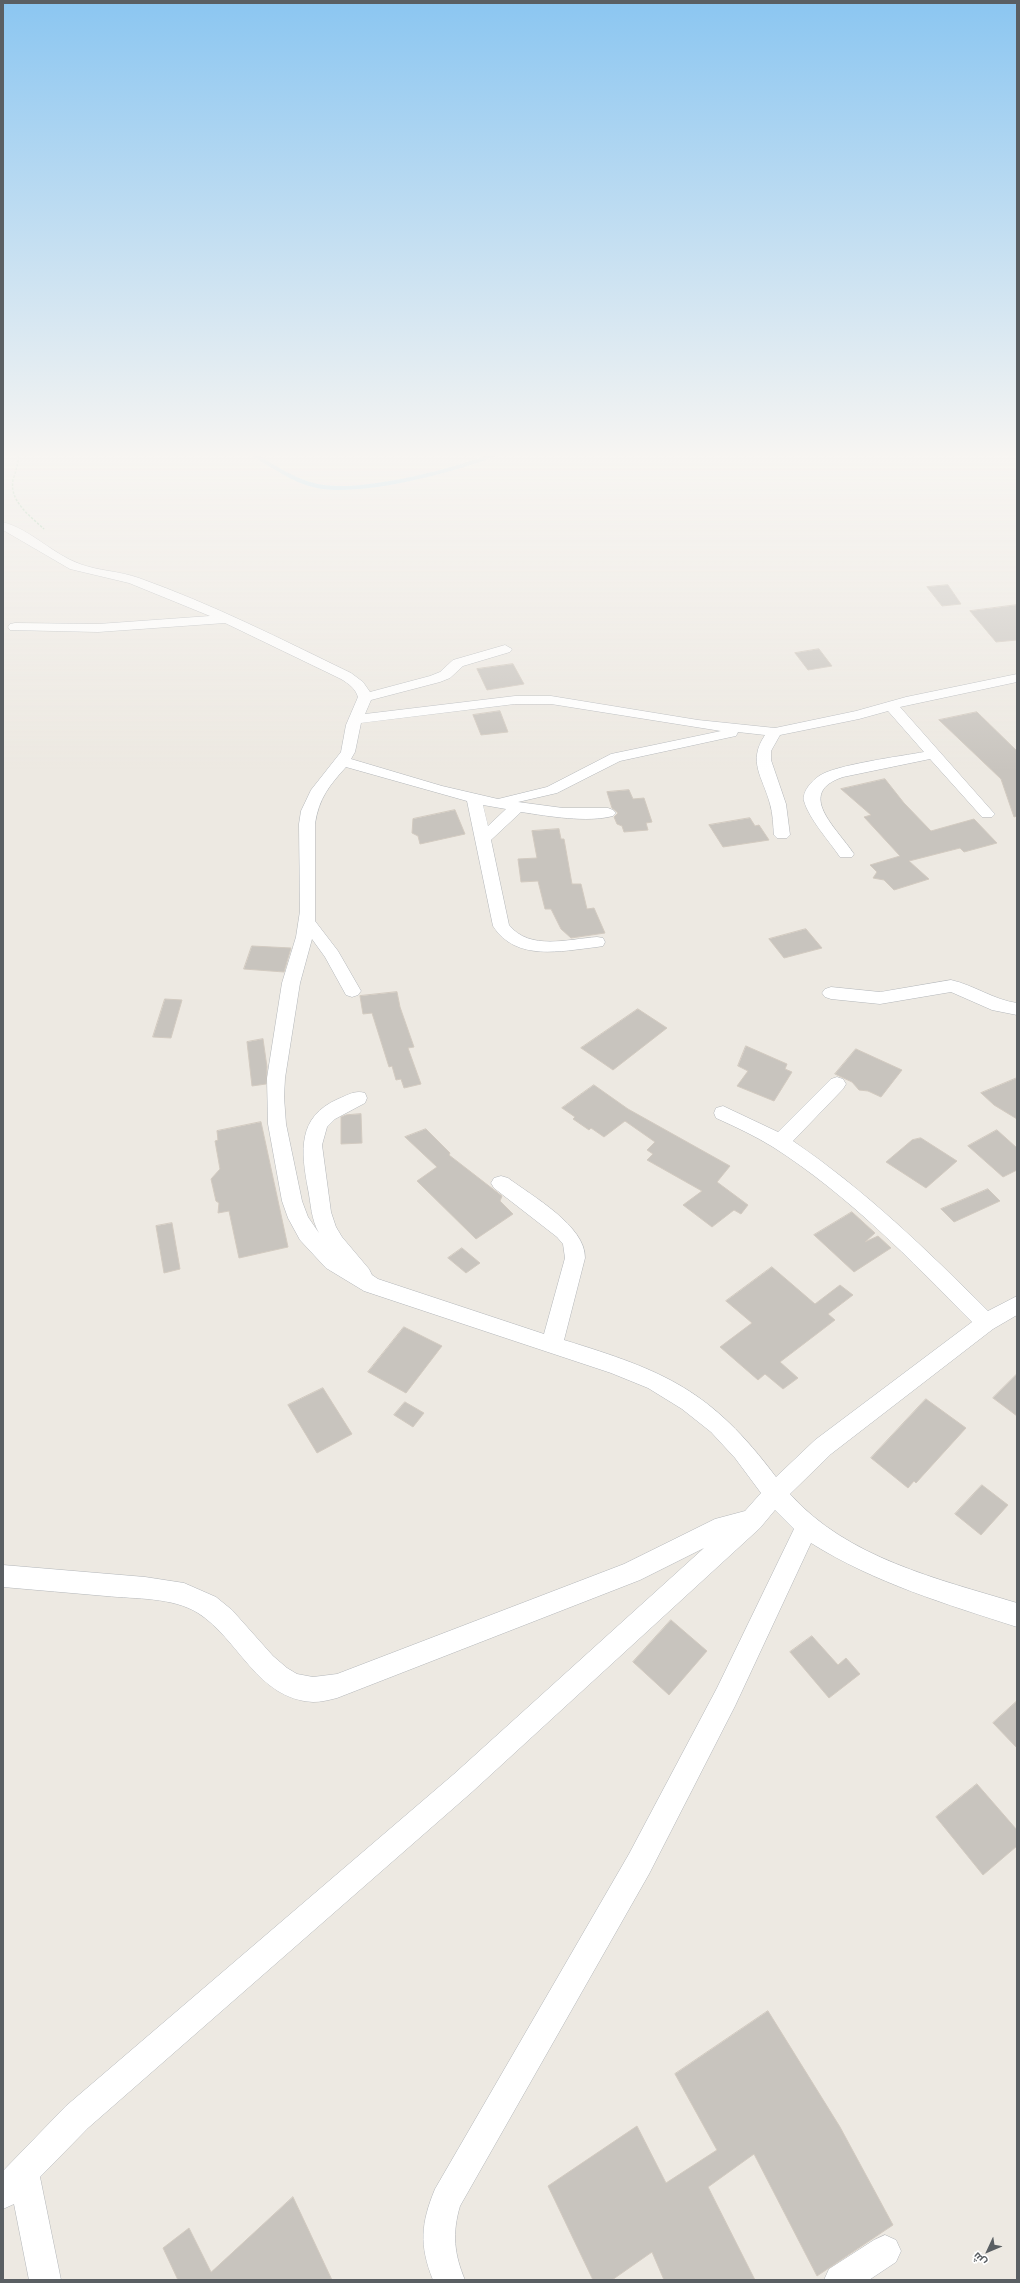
<!DOCTYPE html>
<meta charset="utf-8">
<style>
body{margin:0}
#map{position:relative;width:1020px;height:2283px;overflow:hidden;background:#ede9e2;font-family:"Asap Condensed",Cairo,sans-serif}
canvas{display:block}
.frame{position:absolute;inset:0;border:4px solid #5a5f63;pointer-events:none}
.north{position:absolute;left:968px;top:2231px;width:40px;height:40px;-webkit-text-stroke:3px #fff;paint-order:stroke;rotate:226deg;font-size:11px;font-weight:700;line-height:16px;text-align:center;color:#5a5f63}
.north::after{content:'';display:block;margin:auto;width:14px;height:18px;background:#5a5f63;clip-path:polygon(50% 0,100% 100%,50% 72%,0 100%)}
</style>
<div id="map">
<canvas width="1020" height="2283"></canvas>
<div class="frame"></div>
<div class="north">ش</div>
</div>
<script>
const g = document.querySelector('canvas').getContext('2d');
g.lineJoin = 'round';
function stroke(path, color, width, dash) {
  g.strokeStyle = color;
  g.lineWidth = width;
  g.lineCap = dash ? 'butt' : 'round';
  g.setLineDash(dash || []);
  g.stroke(path);
}
function paint(path, color) {
  g.fillStyle = color;
  g.fill(path, 'evenodd');
}
stroke(new Path2D(`
 M 249,452 C 270,464 293,481 317,486 C 363,495 457,470 501,452`), '#a1e1fe', 4);
const building = new Path2D(`
 M 948,585 L 961,604 L 942,606 L 927,587 Z
 M 1017,605 L 1017,640 L 996,642 L 970,611 Z
 M 819,649 L 832,666 L 808,670 L 795,653 Z
 M 513,664 L 524,684 L 487,690 L 477,669 Z
 M 500,711 L 508,732 L 481,735 L 473,715 Z
 M 977,712 L 1017,751 L 1017,816 L 1014,817 L 1001,779 L 939,720 Z
 M 885,779 L 904,803 L 931,831 L 974,819 L 997,843 L 964,852 L 960,848 L 909,861 L 929,879 L 894,890 L 884,880 L 873,878 L 877,872 L 870,865 L 900,856 L 864,817 L 871,815 L 841,789 Z
 M 629,790 L 633,799 L 644,798 L 652,822 L 646,823 L 648,830 L 624,832 L 622,826 L 617,824 L 614,817 L 618,813 L 612,808 L 607,792 Z
 M 455,810 L 465,834 L 420,844 L 418,836 L 412,833 L 413,819 Z
 M 750,818 L 755,826 L 759,825 L 769,840 L 723,847 L 709,825 Z
 M 559,829 L 561,839 L 564,839 L 572,884 L 581,884 L 587,909 L 594,908 L 605,933 L 571,938 L 561,929 L 551,909 L 545,909 L 538,881 L 521,882 L 518,859 L 537,858 L 532,831 Z
 M 806,929 L 822,948 L 784,958 L 769,939 Z
 M 252,946 L 291,948 L 284,972 L 244,969 Z
 M 397,992 L 400,1007 L 414,1047 L 408,1048 L 421,1084 L 404,1088 L 401,1079 L 396,1080 L 392,1066 L 389,1067 L 372,1013 L 363,1014 L 360,996 Z
 M 165,999 L 182,1000 L 171,1038 L 153,1037 Z
 M 638,1009 L 667,1028 L 613,1070 L 581,1048 Z
 M 263,1039 L 267,1067 L 266,1084 L 252,1086 L 247,1042 Z
 M 746,1046 L 787,1064 L 785,1069 L 792,1072 L 774,1101 L 737,1086 L 748,1071 L 738,1066 Z
 M 856,1049 L 902,1070 L 881,1097 L 868,1091 L 859,1090 L 852,1082 L 835,1074 Z
 M 1017,1078 L 1017,1119 L 994,1105 L 981,1093 Z
 M 594,1085 L 628,1109 L 730,1166 L 717,1182 L 748,1205 L 741,1214 L 734,1210 L 712,1227 L 683,1205 L 702,1191 L 647,1160 L 653,1154 L 647,1150 L 655,1142 L 625,1121 L 604,1137 L 591,1128 L 589,1130 L 573,1119 L 575,1117 L 562,1108 Z
 M 361,1114 L 362,1143 L 341,1144 L 341,1117 L 346,1115 Z
 M 261,1122 L 288,1247 L 239,1258 L 229,1211 L 218,1213 L 219,1203 L 216,1201 L 211,1179 L 220,1169 L 215,1141 L 218,1140 L 217,1131 Z
 M 426,1129 L 450,1153 L 449,1155 L 502,1196 L 500,1201 L 513,1214 L 476,1239 L 417,1181 L 437,1167 L 405,1137 Z
 M 997,1130 L 1017,1148 L 1017,1170 L 1003,1177 L 968,1146 Z
 M 921,1138 L 957,1161 L 926,1188 L 886,1162 L 912,1140 Z
 M 988,1189 L 1000,1201 L 954,1222 L 941,1209 Z
 M 852,1212 L 875,1233 L 865,1242 L 878,1236 L 891,1248 L 854,1272 L 814,1235 Z
 M 172,1223 L 180,1269 L 164,1273 L 156,1226 Z
 M 462,1248 L 480,1263 L 466,1273 L 448,1258 Z
 M 772,1267 L 815,1304 L 840,1285 L 853,1295 L 828,1314 L 835,1320 L 780,1362 L 798,1378 L 783,1389 L 765,1374 L 758,1380 L 720,1347 L 752,1323 L 726,1301 Z
 M 404,1327 L 442,1346 L 406,1393 L 368,1372 Z
 M 1017,1374 L 1017,1416 L 993,1398 Z
 M 323,1388 L 352,1434 L 317,1453 L 288,1405 Z
 M 926,1399 L 966,1428 L 916,1483 L 914,1481 L 908,1488 L 871,1458 Z
 M 405,1402 L 424,1413 L 413,1427 L 394,1415 Z
 M 982,1485 L 1008,1505 L 981,1535 L 955,1514 Z
 M 671,1620 L 707,1651 L 669,1695 L 633,1662 Z
 M 812,1636 L 838,1665 L 846,1658 L 860,1674 L 829,1698 L 790,1652 Z
 M 1017,1701 L 1017,1748 L 993,1723 Z
 M 977,1784 L 1017,1830 L 1017,1846 L 983,1875 L 936,1817 Z
 M 768,2011 L 840,2127 L 893,2225 L 817,2276 L 754,2154 L 708,2187 L 755,2280 L 664,2280 L 652,2252 L 612,2280 L 593,2280 L 548,2186 L 637,2126 L 666,2183 L 717,2150 L 675,2074 Z
 M 293,2197 L 332,2280 L 178,2280 L 163,2248 L 189,2228 L 211,2272 Z`);
paint(building, '#c8c4be');
stroke(building, '#d2cac0', 1);
const street = new Path2D(`
 M 3,522 C 32,530 52,554 80,564 C 99,571 119,571 139,578 C 212,604 281,639 351,673 L 363,682 L 370,692 L 430,676 L 440,672 L 453,660 L 505,645 L 512,649 L 510,652 L 463,666 L 450,678 L 440,682 L 371,700 L 365,714 L 515,696 L 551,696 L 698,720 L 775,728 L 856,711 L 906,697 L 1017,674 L 1017,682 L 900,707 L 992,811 L 995,814 L 992,817 L 982,817 L 930,759 L 843,777 C 795,793 836,827 854,854 L 852,857 L 840,857 C 830,842 809,819 804,801 C 802,791 812,781 819,776 C 834,765 902,756 924,752 L 888,711 L 859,719 L 780,735 L 771,751 L 771,760 L 786,804 L 790,835 L 787,838 L 777,838 L 774,835 C 773,825 773,814 770,804 C 763,777 747,762 765,735 L 738,732 L 736,736 L 731,737 L 620,761 L 557,793 L 518,802 L 563,808 L 608,808 L 613,810 L 616,813 L 613,816 C 587,823 548,816 521,812 L 491,840 L 509,925 C 530,951 568,939 597,937 L 603,938 L 605,942 L 603,946 L 597,947 C 561,951 516,962 493,926 L 467,801 L 346,767 C 329,786 319,798 315,824 L 315,921 L 338,951 L 361,991 L 358,995 L 352,997 L 346,995 L 325,957 L 312,939 L 300,983 L 285,1078 L 284,1097 L 286,1124 L 302,1201 L 308,1217 L 319,1233 C 311,1219 311,1204 308,1189 C 301,1151 297,1117 338,1099 C 348,1095 355,1090 365,1093 L 367,1098 L 365,1103 L 335,1119 L 327,1127 L 322,1145 L 331,1212 L 336,1227 L 342,1237 L 369,1269 L 372,1275 L 378,1279 L 544,1334 L 565,1258 L 563,1244 L 557,1237 L 494,1188 L 491,1183 L 494,1178 L 501,1176 L 508,1178 C 532,1196 586,1226 585,1258 L 564,1340 C 665,1371 711,1390 776,1477 L 815,1440 L 972,1322 C 910,1259 848,1195 773,1147 C 755,1136 736,1127 716,1118 L 714,1113 L 716,1108 L 723,1106 L 778,1132 L 831,1079 L 837,1077 L 843,1079 L 846,1084 L 843,1089 L 793,1141 C 865,1190 927,1250 988,1311 L 1017,1296 L 1017,1315 L 993,1329 L 831,1454 L 790,1494 C 847,1558 938,1579 1017,1603 L 1017,1627 C 946,1604 875,1583 811,1543 L 735,1706 L 649,1874 L 460,2206 C 452,2233 454,2254 465,2280 L 433,2280 C 419,2245 421,2223 435,2189 L 629,1854 L 717,1688 L 794,1529 L 775,1510 L 760,1528 L 472,1792 L 88,2128 L 40,2177 L 61,2280 L 29,2280 L 14,2204 L 3,2209 L 3,2171 L 66,2106 L 454,1774 L 704,1548 L 640,1580 L 337,1698 C 329,1700 321,1702 313,1702 C 257,1699 239,1639 198,1613 C 172,1597 136,1599 106,1596 C 72,1593 37,1590 3,1587 L 3,1565 L 145,1577 L 184,1583 L 216,1597 L 232,1610 L 273,1656 L 287,1668 L 297,1674 L 313,1677 L 337,1674 L 624,1564 L 715,1519 L 745,1511 L 761,1493 L 735,1458 L 711,1432 L 682,1409 L 648,1388 L 611,1373 L 364,1291 L 326,1268 L 300,1240 L 288,1218 L 282,1201 L 268,1124 L 267,1078 L 282,983 L 296,937 L 300,911 L 299,824 L 301,811 L 311,790 L 341,752 L 346,725 L 358,697 C 355,688 349,684 341,679 L 225,623 L 98,632 L 10,630 L 8,627 L 10,624 L 15,623 L 98,624 L 210,616 L 129,583 L 70,569 L 3,530 ZM 515,704 L 551,704 L 721,731 L 611,754 L 547,787 L 498,799 L 442,786 L 351,759 L 355,752 L 361,723 ZM 483,805 L 506,809 L 488,826 Z
 M 951,980 C 974,985 994,1000 1017,1003 L 1017,1015 L 992,1010 L 951,992 L 880,1004 L 831,999 L 825,997 L 822,993 L 825,989 L 831,987 L 880,992 Z
 M 885,2235 L 896,2240 L 901,2251 L 896,2262 L 869,2280 L 824,2280 L 829,2269 L 874,2240 Z`);
stroke(street, '#b3b6b9', 1);
stroke(new Path2D(`
 M 18,452 C 19,462 16,470 13,480 C 9,501 30,516 44,529`), '#98c9a1', 1.5, [2.5, 1.5]);
paint(street, '#fff');
const sky = g.createLinearGradient(0, 0, 0, 772);
sky.addColorStop(0, '#8bc6f1');
sky.addColorStop(0.59, '#f7f5f2');
sky.addColorStop(1, '#f7f5f200');
g.fillStyle = sky;
g.fillRect(0, 0, 1020, 772);
</script>
